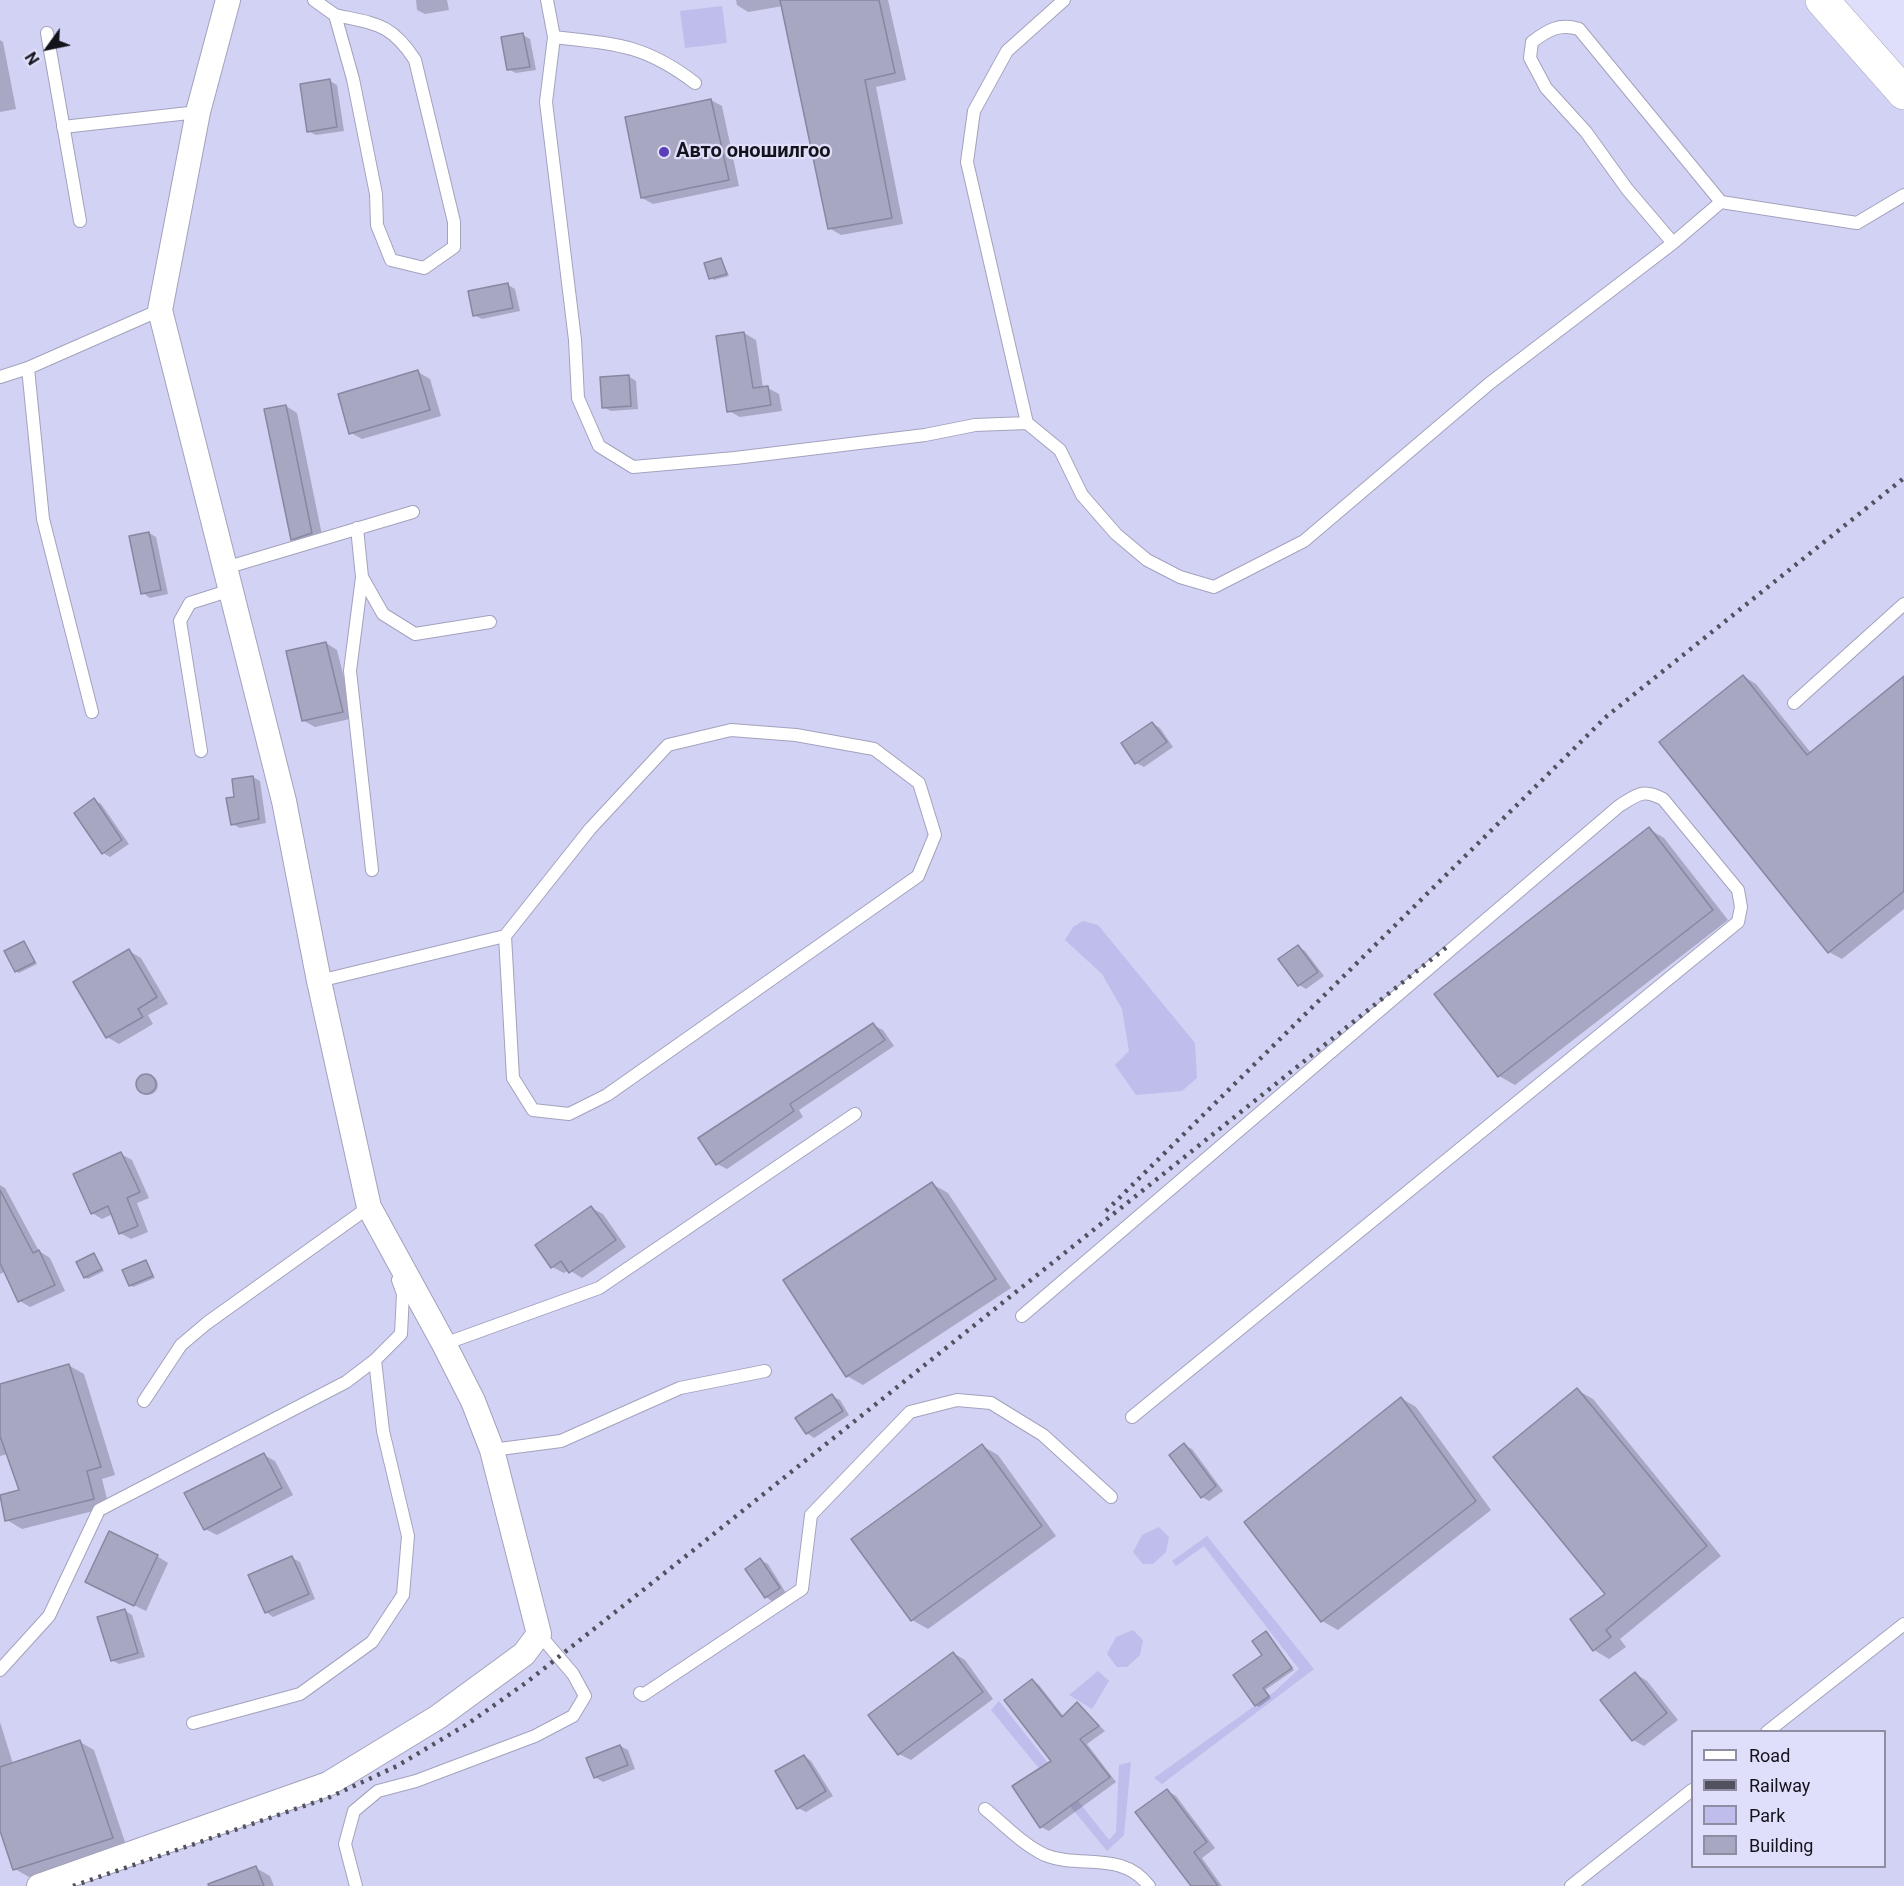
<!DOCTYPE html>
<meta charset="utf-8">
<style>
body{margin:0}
#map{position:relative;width:1904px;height:1886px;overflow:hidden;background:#e0dffb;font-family:Roboto,sans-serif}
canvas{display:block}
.legend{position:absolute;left:1691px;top:1730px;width:195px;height:138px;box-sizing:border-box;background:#e0dffb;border:2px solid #8e8da2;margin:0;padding:8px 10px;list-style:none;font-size:18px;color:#13131c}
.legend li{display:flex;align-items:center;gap:12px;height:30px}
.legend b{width:30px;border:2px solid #8e8da2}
.north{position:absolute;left:18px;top:18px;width:60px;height:60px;-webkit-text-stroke:4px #e0dffb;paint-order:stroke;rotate:237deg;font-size:16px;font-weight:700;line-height:24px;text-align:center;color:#13131c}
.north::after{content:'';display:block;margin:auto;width:21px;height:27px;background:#13131c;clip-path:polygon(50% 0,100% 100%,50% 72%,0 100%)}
</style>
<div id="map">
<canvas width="1904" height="1886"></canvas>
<ul class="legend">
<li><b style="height:8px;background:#fff"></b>Road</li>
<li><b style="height:8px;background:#515160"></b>Railway</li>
<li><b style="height:16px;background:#bebdeb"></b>Park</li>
<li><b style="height:16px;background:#a7a7c1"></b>Building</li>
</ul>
<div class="north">N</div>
</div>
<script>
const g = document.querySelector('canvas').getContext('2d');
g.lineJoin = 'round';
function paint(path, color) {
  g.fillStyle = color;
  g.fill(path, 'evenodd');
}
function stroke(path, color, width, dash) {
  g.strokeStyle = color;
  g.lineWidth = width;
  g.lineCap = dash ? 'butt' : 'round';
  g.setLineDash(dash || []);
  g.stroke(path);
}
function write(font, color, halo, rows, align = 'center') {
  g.font = font + ' Roboto,sans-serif';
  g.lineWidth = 4.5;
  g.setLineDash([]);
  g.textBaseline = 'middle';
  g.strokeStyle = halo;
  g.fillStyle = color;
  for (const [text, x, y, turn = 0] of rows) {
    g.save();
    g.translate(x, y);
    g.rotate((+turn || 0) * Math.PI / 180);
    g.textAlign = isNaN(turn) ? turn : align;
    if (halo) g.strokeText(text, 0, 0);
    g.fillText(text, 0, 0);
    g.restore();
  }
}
paint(new Path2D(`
 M 0,0 L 1821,0 L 1904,106 L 1904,1886 L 0,1886 ZM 1692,1732 L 1884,1732 L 1884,1866 L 1692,1866 Z`), '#d2d2f5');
paint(new Path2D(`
 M 722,6 L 727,43 L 685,48 L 680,11 Z
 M 1083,921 L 1098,925 L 1195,1043 L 1197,1078 L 1182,1091 L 1136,1095 L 1115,1065 L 1129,1051 L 1122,1009 L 1102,974 L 1065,940 L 1073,927 Z
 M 1159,1527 L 1169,1537 L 1166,1552 L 1153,1564 L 1143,1564 L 1133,1552 L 1142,1535 Z
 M 1207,1536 L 1314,1669 L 1162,1784 L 1154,1778 L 1274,1692 L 1299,1669 L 1204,1546 L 1176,1566 L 1172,1561 Z
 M 1133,1630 L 1143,1640 L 1140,1655 L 1127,1667 L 1117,1667 L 1107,1654 L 1116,1637 Z
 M 1098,1671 L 1109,1681 L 1092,1709 L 1069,1695 Z
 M 999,1701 L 1109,1840 L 1116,1832 L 1119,1765 L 1131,1762 L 1124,1835 L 1107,1851 L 991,1710 Z`), '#bebdeb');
paint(new Path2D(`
 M 416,0 L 447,0 L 449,10 L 425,14 L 417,10 Z
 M 736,0 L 888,0 L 906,80 L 876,87 L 903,224 L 841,235 L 829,228 L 783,6 L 748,12 L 737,5 Z
 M 523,35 L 530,39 L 536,70 L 516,73 L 508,69 Z
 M 0,40 L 3,42 L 16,109 L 0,112 Z
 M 330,81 L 337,85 L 344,131 L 316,135 L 308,131 Z
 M 711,100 L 722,106 L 739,186 L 653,204 L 642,198 Z
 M 721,259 L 729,276 L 714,280 L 711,278 Z
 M 508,285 L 515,289 L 520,311 L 482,319 L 474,315 Z
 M 744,333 L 756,340 L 763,388 L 768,388 L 779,394 L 782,411 L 740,417 L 729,411 Z
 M 418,372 L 430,379 L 441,416 L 362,439 L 351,433 Z
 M 628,376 L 636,381 L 638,409 L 611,411 L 603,407 Z
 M 286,406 L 297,413 L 323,540 L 303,546 L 292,539 Z
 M 149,533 L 156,537 L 168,594 L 150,598 L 143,593 Z
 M 326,643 L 337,650 L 354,718 L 315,727 L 304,721 Z
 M 1743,676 L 1756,684 L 1811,753 L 1904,677 L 1904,909 L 1842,959 L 1829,952 Z
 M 1152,723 L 1160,728 L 1173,747 L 1144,767 L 1136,763 L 1123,744 Z
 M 253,777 L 260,781 L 266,823 L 240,828 L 232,824 Z
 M 94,800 L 101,804 L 129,844 L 110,857 L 103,853 Z
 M 1649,829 L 1664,838 L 1728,920 L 1515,1085 L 1499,1076 Z
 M 24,943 L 37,964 L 19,973 L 16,971 Z
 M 1298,947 L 1305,951 L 1324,976 L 1306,989 L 1299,985 Z
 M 129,951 L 141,958 L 168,1004 L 148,1015 L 153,1024 L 119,1044 L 107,1037 Z
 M 873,1025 L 883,1030 L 894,1046 L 799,1110 L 803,1117 L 727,1169 L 717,1164 Z
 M138 1085a10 10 0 1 1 20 0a10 10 0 1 1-20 0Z
 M 121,1154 L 132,1160 L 149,1198 L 137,1203 L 148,1232 L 131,1239 L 120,1233 L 113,1214 L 102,1219 L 92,1213 Z
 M 932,1184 L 948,1193 L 1011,1288 L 863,1385 L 847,1376 Z
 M 0,1185 L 5,1188 L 39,1251 L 50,1258 L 65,1291 L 30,1307 L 20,1301 L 6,1271 L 0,1274 Z
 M 591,1208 L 603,1214 L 626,1247 L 582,1278 L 569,1270 L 564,1273 L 552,1267 Z
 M 93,1254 L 104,1271 L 88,1279 L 85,1277 Z
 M 146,1262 L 155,1278 L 133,1287 L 130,1285 Z
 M 68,1365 L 84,1374 L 115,1475 L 102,1479 L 109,1507 L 22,1529 L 7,1520 L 21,1491 L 8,1454 L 0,1456 L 0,1386 Z
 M 1577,1390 L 1593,1399 L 1721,1556 L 1620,1639 L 1626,1647 L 1609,1659 L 1594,1650 L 1607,1594 Z
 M 832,1396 L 840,1400 L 849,1415 L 814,1438 L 807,1433 Z
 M 1401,1398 L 1416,1407 L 1491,1510 L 1338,1630 L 1322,1621 L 1246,1523 Z
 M 1184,1445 L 1192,1449 L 1223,1491 L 1209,1501 L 1202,1497 Z
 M 982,1446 L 998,1455 L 1056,1536 L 928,1629 L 912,1620 Z
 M 264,1455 L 275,1461 L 293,1495 L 217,1535 L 205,1529 Z
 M 157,1556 L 168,1563 L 146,1611 L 99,1588 Z
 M 292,1558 L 300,1562 L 315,1599 L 273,1617 L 266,1612 Z
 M 760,1560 L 768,1564 L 786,1593 L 773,1602 L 766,1597 Z
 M 124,1610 L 132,1615 L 145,1657 L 119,1664 L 112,1660 Z
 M 1266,1632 L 1294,1670 L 1265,1690 L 1271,1698 L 1259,1707 L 1256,1705 Z
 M 953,1653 L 965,1660 L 993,1699 L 911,1760 L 899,1754 Z
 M 1636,1674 L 1647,1681 L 1678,1720 L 1644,1746 L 1633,1740 Z
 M 1032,1680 L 1039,1685 L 1064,1717 L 1077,1704 L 1105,1731 L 1087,1744 L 1116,1782 L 1049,1831 L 1041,1827 L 1053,1761 Z
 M 0,1722 L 13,1764 L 80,1742 L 94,1750 L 126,1845 L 29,1877 L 15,1869 L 0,1826 Z
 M 620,1746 L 628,1750 L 635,1769 L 603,1782 L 595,1777 Z
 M 804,1756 L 811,1761 L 833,1796 L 806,1812 L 798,1808 Z
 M 1167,1791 L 1176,1796 L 1215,1848 L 1202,1858 L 1222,1886 L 1192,1886 Z
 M 256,1868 L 270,1876 L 274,1886 L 206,1886 Z`), '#0003');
const building = new Path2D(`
 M 780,0 L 879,0 L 895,73 L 865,80 L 892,218 L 828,229 Z
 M 523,33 L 530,67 L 507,70 L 501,37 Z
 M 330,79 L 337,127 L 307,132 L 300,84 Z
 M 711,99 L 729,180 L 641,198 L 625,117 Z
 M 721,258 L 727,274 L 709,279 L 704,263 Z
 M 508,283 L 513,308 L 473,316 L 468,291 Z
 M 744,332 L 753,388 L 768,386 L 771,405 L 727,412 L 716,336 Z
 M 418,370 L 430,410 L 349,434 L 338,394 Z
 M 629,375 L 631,406 L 602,408 L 600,377 Z
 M 286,405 L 312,533 L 291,540 L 264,409 Z
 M 149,532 L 161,590 L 141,594 L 129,536 Z
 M 326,642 L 343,712 L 302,721 L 286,651 Z
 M 1743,675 L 1807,755 L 1904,676 L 1904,891 L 1828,953 L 1659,742 Z
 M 1152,722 L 1167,742 L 1135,764 L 1121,743 Z
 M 253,776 L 259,819 L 231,825 L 226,798 L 234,797 L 232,779 Z
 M 94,798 L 122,840 L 102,854 L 74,813 Z
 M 1649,827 L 1713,910 L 1498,1077 L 1434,994 Z
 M 24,941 L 35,962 L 15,972 L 4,951 Z
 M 1298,945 L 1318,972 L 1298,986 L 1278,959 Z
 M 129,949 L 157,997 L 138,1009 L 143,1017 L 106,1038 L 73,982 Z
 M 873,1023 L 885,1040 L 790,1104 L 794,1111 L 716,1165 L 698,1138 Z
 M136 1084a10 10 0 1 1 20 0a10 10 0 1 1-20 0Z
 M 121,1152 L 140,1192 L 127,1198 L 138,1226 L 119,1234 L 108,1206 L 91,1214 L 73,1174 Z
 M 932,1182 L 996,1279 L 846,1377 L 783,1280 Z
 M 0,1190 L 33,1253 L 39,1250 L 55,1285 L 18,1302 L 0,1263 Z
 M 591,1206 L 616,1240 L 569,1273 L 561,1261 L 551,1268 L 535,1245 Z
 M 94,1253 L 102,1269 L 84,1278 L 76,1262 Z
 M 146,1260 L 153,1276 L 129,1286 L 122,1270 Z
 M 69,1364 L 101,1467 L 87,1471 L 94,1499 L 5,1521 L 0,1495 L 19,1490 L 0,1436 L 0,1384 Z
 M 1577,1388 L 1707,1546 L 1606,1630 L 1611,1637 L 1593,1651 L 1570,1619 L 1605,1594 L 1493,1457 Z
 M 832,1394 L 843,1411 L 806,1434 L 795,1418 Z
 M 1401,1397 L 1476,1501 L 1321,1622 L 1244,1522 Z
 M 1184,1443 L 1216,1486 L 1201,1498 L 1169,1455 Z
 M 982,1444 L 1042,1526 L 911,1621 L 851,1539 Z
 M 264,1453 L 282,1488 L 204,1530 L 184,1493 Z
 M 109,1531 L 158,1555 L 134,1606 L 85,1582 Z
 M 292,1556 L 309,1594 L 265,1613 L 248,1575 Z
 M 760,1558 L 780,1588 L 765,1598 L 745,1569 Z
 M 125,1609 L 138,1653 L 111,1661 L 97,1617 Z
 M 1266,1631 L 1292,1668 L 1263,1688 L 1269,1696 L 1255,1706 L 1233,1675 L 1262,1655 L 1252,1641 Z
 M 953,1652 L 983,1692 L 898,1755 L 868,1715 Z
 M 1635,1672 L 1667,1713 L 1632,1741 L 1600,1700 Z
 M 1032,1679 L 1062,1717 L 1077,1702 L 1099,1726 L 1080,1739 L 1110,1777 L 1040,1828 L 1012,1786 L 1051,1761 L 1004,1700 Z
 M 80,1740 L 113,1838 L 13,1870 L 0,1831 L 0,1767 Z
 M 620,1745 L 628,1765 L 594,1778 L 586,1758 Z
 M 804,1755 L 826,1791 L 797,1809 L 775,1771 Z
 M 1167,1789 L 1207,1842 L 1194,1852 L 1218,1886 L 1191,1886 L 1135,1812 Z
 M 256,1866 L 264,1886 L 209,1886 L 208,1884 Z`);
paint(building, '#a7a7c1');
stroke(building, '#8787a1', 1.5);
const lane = new Path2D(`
 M 314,0 L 335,15 L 353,79 L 376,194 L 377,225 L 391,260 L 424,268 L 454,247 L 454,222 L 415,60 C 391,23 376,24 335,15
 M 547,0 L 554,37 L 546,102 L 575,340 L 578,398 L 599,446 L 633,467 L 735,458 L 925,435 L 975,425 L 1027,423 L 1060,450 L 1082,495 L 1116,534 L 1147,560 L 1180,577 L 1214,587 L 1304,541 L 1490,383 L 1673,243 L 1721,202 L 1857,223 L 1904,195
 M 47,33 L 80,221
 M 554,37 C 615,44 644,44 695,83
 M 63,127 L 198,112
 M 1673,243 L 1627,189 L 1586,132 L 1546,88 L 1530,58 L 1532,42 C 1548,30 1559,23 1579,29 L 1721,202
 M 28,368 L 43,519 L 92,712
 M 0,377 L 28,368 L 160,310
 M 1027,423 L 967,162 L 974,111 L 1007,51 L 1064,0
 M 357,528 L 362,577 L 383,614 L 415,634 L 490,622
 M 225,568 L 413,512
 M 362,577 L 350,671 L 372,870
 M 1794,703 L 1904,604
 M 201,751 L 180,621 L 190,603 L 231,590
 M 319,981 L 505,936 L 590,829 L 668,745 L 731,730 L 796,735 L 874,749 L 919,783 L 935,835 L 918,876 L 607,1095 L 569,1114 L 533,1110 L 513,1078 L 505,936
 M 1022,1316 L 1619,806 C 1637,795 1642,788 1663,799 L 1738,890 L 1741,907 L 1738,922 L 1132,1417
 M 444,1344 L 599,1288 L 855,1114
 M 144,1401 L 181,1345 L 207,1323 L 369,1207 L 370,1211
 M 492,1450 L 561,1441 L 680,1388 L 765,1371
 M 0,1670 L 49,1616 L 99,1510 L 346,1382 L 375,1360 L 401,1334 L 403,1294 L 398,1280
 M 640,1693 L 643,1695 L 802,1589 L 811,1515 L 910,1412 L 957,1400 L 991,1403 L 1043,1435 L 1111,1497
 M 193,1723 L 300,1694 L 372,1642 L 403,1595 L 408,1536 L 383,1431 L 375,1360
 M 1767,1732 L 1904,1624
 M 985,1809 C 1004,1824 1023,1845 1045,1855 C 1080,1869 1122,1850 1149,1886
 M 356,1886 L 345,1844 L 354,1811 L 378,1791 L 416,1781 L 535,1736 L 573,1716 L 585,1696 L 573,1674 L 539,1634
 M 1571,1886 L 1692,1790`);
const street = new Path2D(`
 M 39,1886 L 328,1784 L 438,1717 L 524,1654 L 539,1634 L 492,1450 L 473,1401 L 444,1344 L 369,1207 L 319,981 L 284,801 L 160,310 L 198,112 L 228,0`);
const secondary = new Path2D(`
 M 1822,0 L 1904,93`);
stroke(lane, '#a3a2bd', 14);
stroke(street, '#a3a2bd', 26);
stroke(secondary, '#a3a2bd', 34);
stroke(lane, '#fff', 12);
stroke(street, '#fff', 24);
stroke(secondary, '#fff', 33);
stroke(new Path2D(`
 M 1106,1211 L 1607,716 L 1904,478
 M 73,1886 L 330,1797 L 397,1766 L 469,1723 L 527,1682 L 710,1537 L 1448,946`), '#515160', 4.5, [3, 6]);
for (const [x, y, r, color] of [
 [664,152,6,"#583fb7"]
]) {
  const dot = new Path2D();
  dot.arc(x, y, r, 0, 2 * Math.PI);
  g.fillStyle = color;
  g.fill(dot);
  stroke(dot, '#e0dffb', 2);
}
write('bold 20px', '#13131c', '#e0dffb', [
 ["Авто оношилгоо",676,152]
], 'left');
</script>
